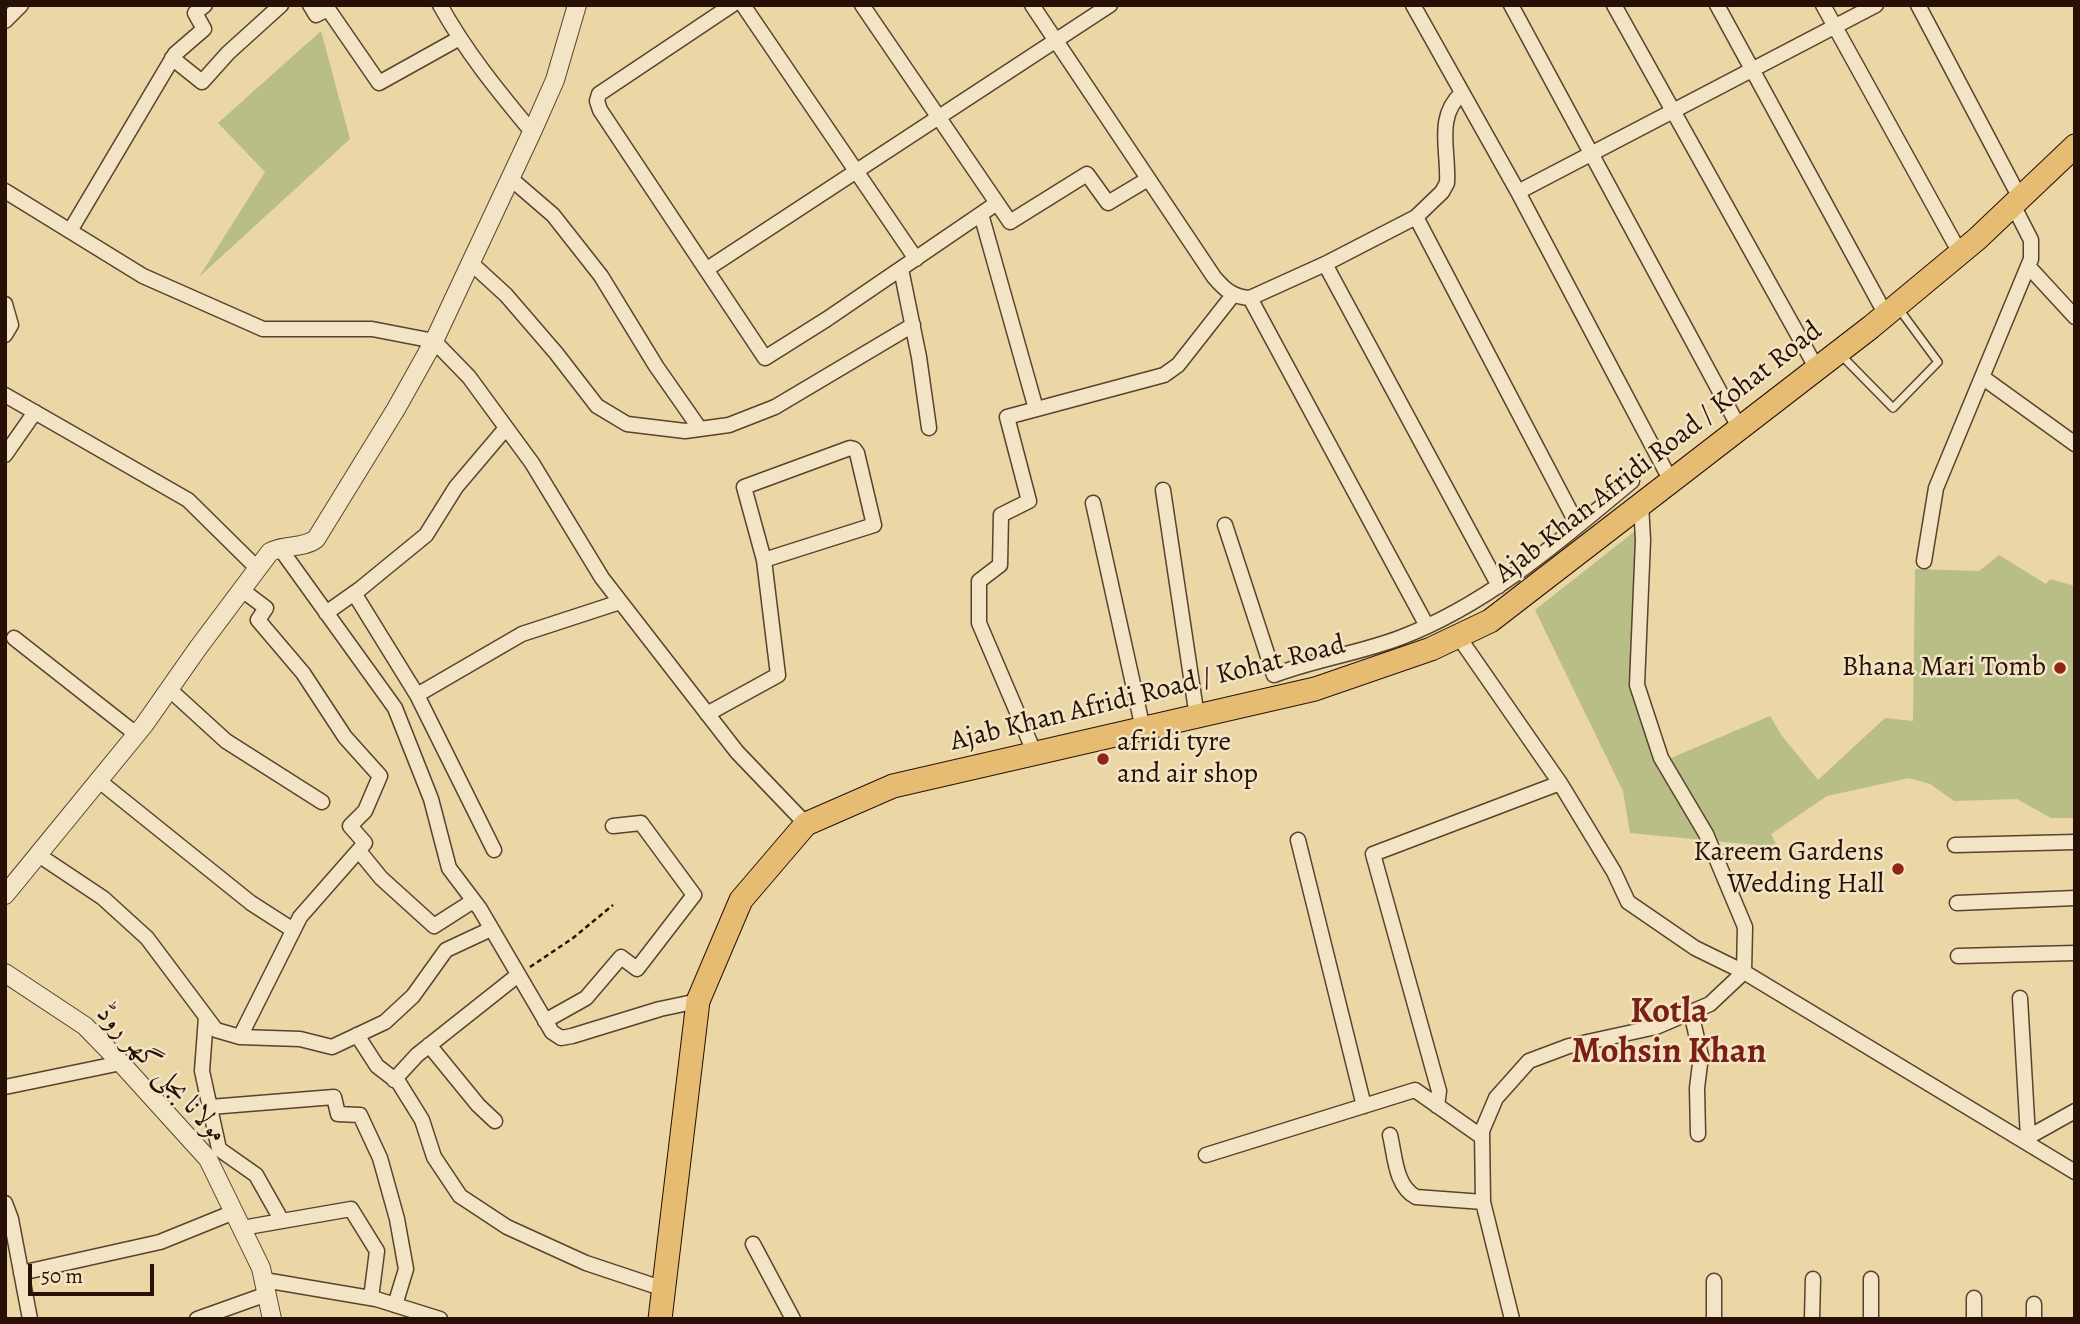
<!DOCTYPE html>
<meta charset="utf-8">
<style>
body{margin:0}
#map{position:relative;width:2080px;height:1324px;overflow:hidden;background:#ebd6a5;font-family:Alegreya,serif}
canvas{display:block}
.frame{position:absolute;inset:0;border:7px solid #281007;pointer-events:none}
.scale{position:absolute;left:28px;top:1264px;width:126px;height:32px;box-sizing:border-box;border:4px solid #281007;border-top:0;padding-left:9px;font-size:21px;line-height:24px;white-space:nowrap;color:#281007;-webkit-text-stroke:5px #f2e4c4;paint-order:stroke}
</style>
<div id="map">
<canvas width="2080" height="1324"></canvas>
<div class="frame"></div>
<div class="scale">50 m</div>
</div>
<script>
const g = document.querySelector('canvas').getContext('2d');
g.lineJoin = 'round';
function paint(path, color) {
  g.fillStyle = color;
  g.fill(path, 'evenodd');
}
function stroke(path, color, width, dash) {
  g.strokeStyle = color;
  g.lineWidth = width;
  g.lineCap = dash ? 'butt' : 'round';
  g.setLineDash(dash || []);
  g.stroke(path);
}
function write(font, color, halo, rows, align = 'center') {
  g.font = font + ' Alegreya,Amiri,serif';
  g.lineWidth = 5;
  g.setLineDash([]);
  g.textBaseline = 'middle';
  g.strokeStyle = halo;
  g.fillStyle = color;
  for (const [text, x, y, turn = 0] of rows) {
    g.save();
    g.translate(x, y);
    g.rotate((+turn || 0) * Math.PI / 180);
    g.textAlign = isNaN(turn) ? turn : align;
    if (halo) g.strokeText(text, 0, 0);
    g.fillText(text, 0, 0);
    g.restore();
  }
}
paint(new Path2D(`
 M 321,31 L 350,139 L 199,277 L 265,172 L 218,123 Z
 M 1649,520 L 1643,540 L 1637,685 L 1664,761 L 1770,716 L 1782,736 L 1818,780 L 1885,718 L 1913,721 L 1915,569 L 1979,571 L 1999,555 L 2046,584 L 2050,579 L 2075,586 L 2075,818 L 2051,818 L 2017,799 L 1954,801 L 1930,784 L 1909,778 L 1827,796 L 1771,834 L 1776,844 L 1767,846 L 1630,833 L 1623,791 L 1535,610 Z`), '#b8be86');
const service = new Path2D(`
 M 1840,354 L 1893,408 L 1938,362 L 1899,309`);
const minor = new Path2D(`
 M 310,5 L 316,15 L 328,9 L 379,83 L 458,39
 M 440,5 C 466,52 498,91 532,132
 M 732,5 L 599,94 L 597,101 L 600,110 L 765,358 L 827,319 L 997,203
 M 743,5 L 916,259
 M 862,5 L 1010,222 L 1087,174 L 1108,203 L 1148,179
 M 1032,5 L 1214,277 C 1225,290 1233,297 1250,298 L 1325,264 L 1416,217 L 1442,192 L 1447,183 C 1449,150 1435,117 1462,93
 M 1413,5 L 1518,192 L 1672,483
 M 1511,5 L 1740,429
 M 1614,5 L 1817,369
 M 1717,5 L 1886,315
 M 1823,5 L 1960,253
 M 1918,5 L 2020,198
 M 5,21 L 21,5
 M 172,58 L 202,82 L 228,53 L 281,5
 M 510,178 L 553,215 L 601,276 L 656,366 L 700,429
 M 5,191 L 143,276 L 263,329 L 372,329 L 434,341 L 469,377 L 532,463 L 602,578 L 737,752 L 806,824
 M 1518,192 L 1876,5
 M 981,214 L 1036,409
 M 1416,217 L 1578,526
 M 70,231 L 175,54 L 204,29 L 195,13 L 205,5
 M 471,263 L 506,295 L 556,353 L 597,406 L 627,424 L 685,431 L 729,425 L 775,407 L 913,325
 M 1325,264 L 1499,586
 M 2028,266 L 2075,317
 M 707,269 L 1110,5
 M 901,269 L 919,357 L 929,428
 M 1250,298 L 1427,626
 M 5,304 L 11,325 L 5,335
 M 1982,377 L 2075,444
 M 5,395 L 188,500 L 258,569
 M 5,455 L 35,412
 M 1163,490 L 1197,717
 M 1093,503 L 1143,729
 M 1225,525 L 1274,675 C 1316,659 1361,653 1402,637 C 1490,603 1561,540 1632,481
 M 279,547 L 395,708 L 431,799 L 449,868 L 480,909 L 552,1032 L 561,1038 L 572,1036 L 660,1009 L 698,1001
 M 1924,561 L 1936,488 L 2031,259 L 2031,240 L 2013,205
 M 354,593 L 417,695
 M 326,613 L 360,589 L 426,535 L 456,487 L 506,428
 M 1458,636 L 1560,783 L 1614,872 L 1628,902 L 1695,948 L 1744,972 L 2075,1172
 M 14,638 L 136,734
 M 169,689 L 226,741 L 322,802
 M 707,714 L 778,675 L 764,560 L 874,525 L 857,453 L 854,449 L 850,448 L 744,487 L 764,560
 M 1035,754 L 979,623 L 979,581 L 1000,565 L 1001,515 L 1029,501 L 1007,417 L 1164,375 L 1178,365 L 1233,295
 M 98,780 L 251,903 L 293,930
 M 1298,840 L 1364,1106
 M 1955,845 L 2075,842
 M 494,850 L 417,695 L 522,634 L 620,602
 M 359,851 L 381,878 L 434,926 L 473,901
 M 37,854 L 103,898 L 147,938 L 216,1030 L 240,1037 L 300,917 L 365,843 L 350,826 L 365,811 L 380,776 L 345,737 L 303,673 L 258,620 L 266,608 L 242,590
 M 1957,903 L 2075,898
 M 1958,956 L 2075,953
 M 2020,998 L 2028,1137
 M 1691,1012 L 1701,1056 L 1697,1088 L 1698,1134
 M 206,1017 L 202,1071 L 219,1149 L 256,1175 L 282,1221 L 242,1228
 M 545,1021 L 586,998 L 621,957 L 637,969 L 694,895 L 641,823 L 613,826
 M 357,1035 L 377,1066 L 399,1083 L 422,1120 L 434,1157 L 460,1196 L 507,1227 L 586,1263 L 664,1289
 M 240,1037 L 300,1039 L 332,1047 L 385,1022 L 413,996 L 446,950 L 491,929
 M 429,1045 L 478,1105 L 495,1121
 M 394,1080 L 417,1055 L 518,975
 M 5,1087 L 121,1063
 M 1437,1106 L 1439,1091 L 1373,854 L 1560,783
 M 210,1107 L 334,1097 L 338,1114 L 360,1115 L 380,1158 L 397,1219 L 406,1269 L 395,1305
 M 1390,1135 C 1395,1155 1395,1186 1416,1197 L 1483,1202
 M 2023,1140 L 2075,1111
 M 1206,1155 L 1415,1090 L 1482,1137
 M 5,1203 L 11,1219 L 30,1319
 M 282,1221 L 351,1209 L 377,1251 L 371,1298
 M 753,1244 L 793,1319
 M 21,1273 L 160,1242 L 234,1212
 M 264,1280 L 376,1299 L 440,1319
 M 197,1319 L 267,1294
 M 1512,1319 L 1483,1202 L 1482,1131 L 1496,1098 L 1529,1061 L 1569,1046 L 1656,1027 L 1710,1004 L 1744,972 L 1745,927 L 1706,834 L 1661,758 L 1637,685 L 1643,540 L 1641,504
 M 1714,1319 L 1714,1281
 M 1812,1319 L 1813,1279
 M 1871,1319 L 1871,1279
 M 1974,1319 L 1974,1298
 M 2034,1319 L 2034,1304`);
const tertiary = new Path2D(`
 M 5,895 L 144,725 L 198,648 L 270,552 C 285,544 303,549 316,539 L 396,409 L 434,341 L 532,132 L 555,80 L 577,5
 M 5,973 L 85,1026 L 121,1063 L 208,1159 L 261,1268 L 272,1319`);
const primary = new Path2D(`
 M 660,1319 L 698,1001 L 741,900 L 806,824 L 893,786 L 1315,689 L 1431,649 L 1490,621 L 1871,327 L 1977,239 L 2075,146`);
stroke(service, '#59422e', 10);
stroke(minor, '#59422e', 17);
stroke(tertiary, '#59422e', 20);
stroke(primary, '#281007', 25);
stroke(new Path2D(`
 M 530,967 L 573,938 L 613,905`), '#281007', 2.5, [5, 3.5]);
stroke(service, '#f2e4c4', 7);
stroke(minor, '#f2e4c4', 14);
stroke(tertiary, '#f2e4c4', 18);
stroke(primary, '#e6bb72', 23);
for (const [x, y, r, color] of [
 [2060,668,7,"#8f2418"],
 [1103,759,7,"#8f2418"],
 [1898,869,7,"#8f2418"]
]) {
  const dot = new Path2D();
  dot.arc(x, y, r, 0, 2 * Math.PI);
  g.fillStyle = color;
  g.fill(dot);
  stroke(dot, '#f2e4c4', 2.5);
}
write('28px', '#281007', '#f2e4c4', [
 ["Ajab Khan Afridi Road / Kohat Road",1659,453,-38],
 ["Ajab Khan Afridi Road / Kohat Road",1148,694,-14],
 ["مولانا بجلی گھر روڈ",161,1074,47]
]);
write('28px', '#281007', '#f2e4c4', [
 ["Bhana Mari Tomb",2046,668],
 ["afridi tyre",1117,743,"left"],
 ["and air shop",1117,775,"left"],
 ["Kareem Gardens",1884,853],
 ["Wedding Hall",1884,885]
], 'right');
write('bold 35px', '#7a1f14', '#f2e4c4', [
 ["Kotla",1669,1013],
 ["Mohsin Khan",1669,1053]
]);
</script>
